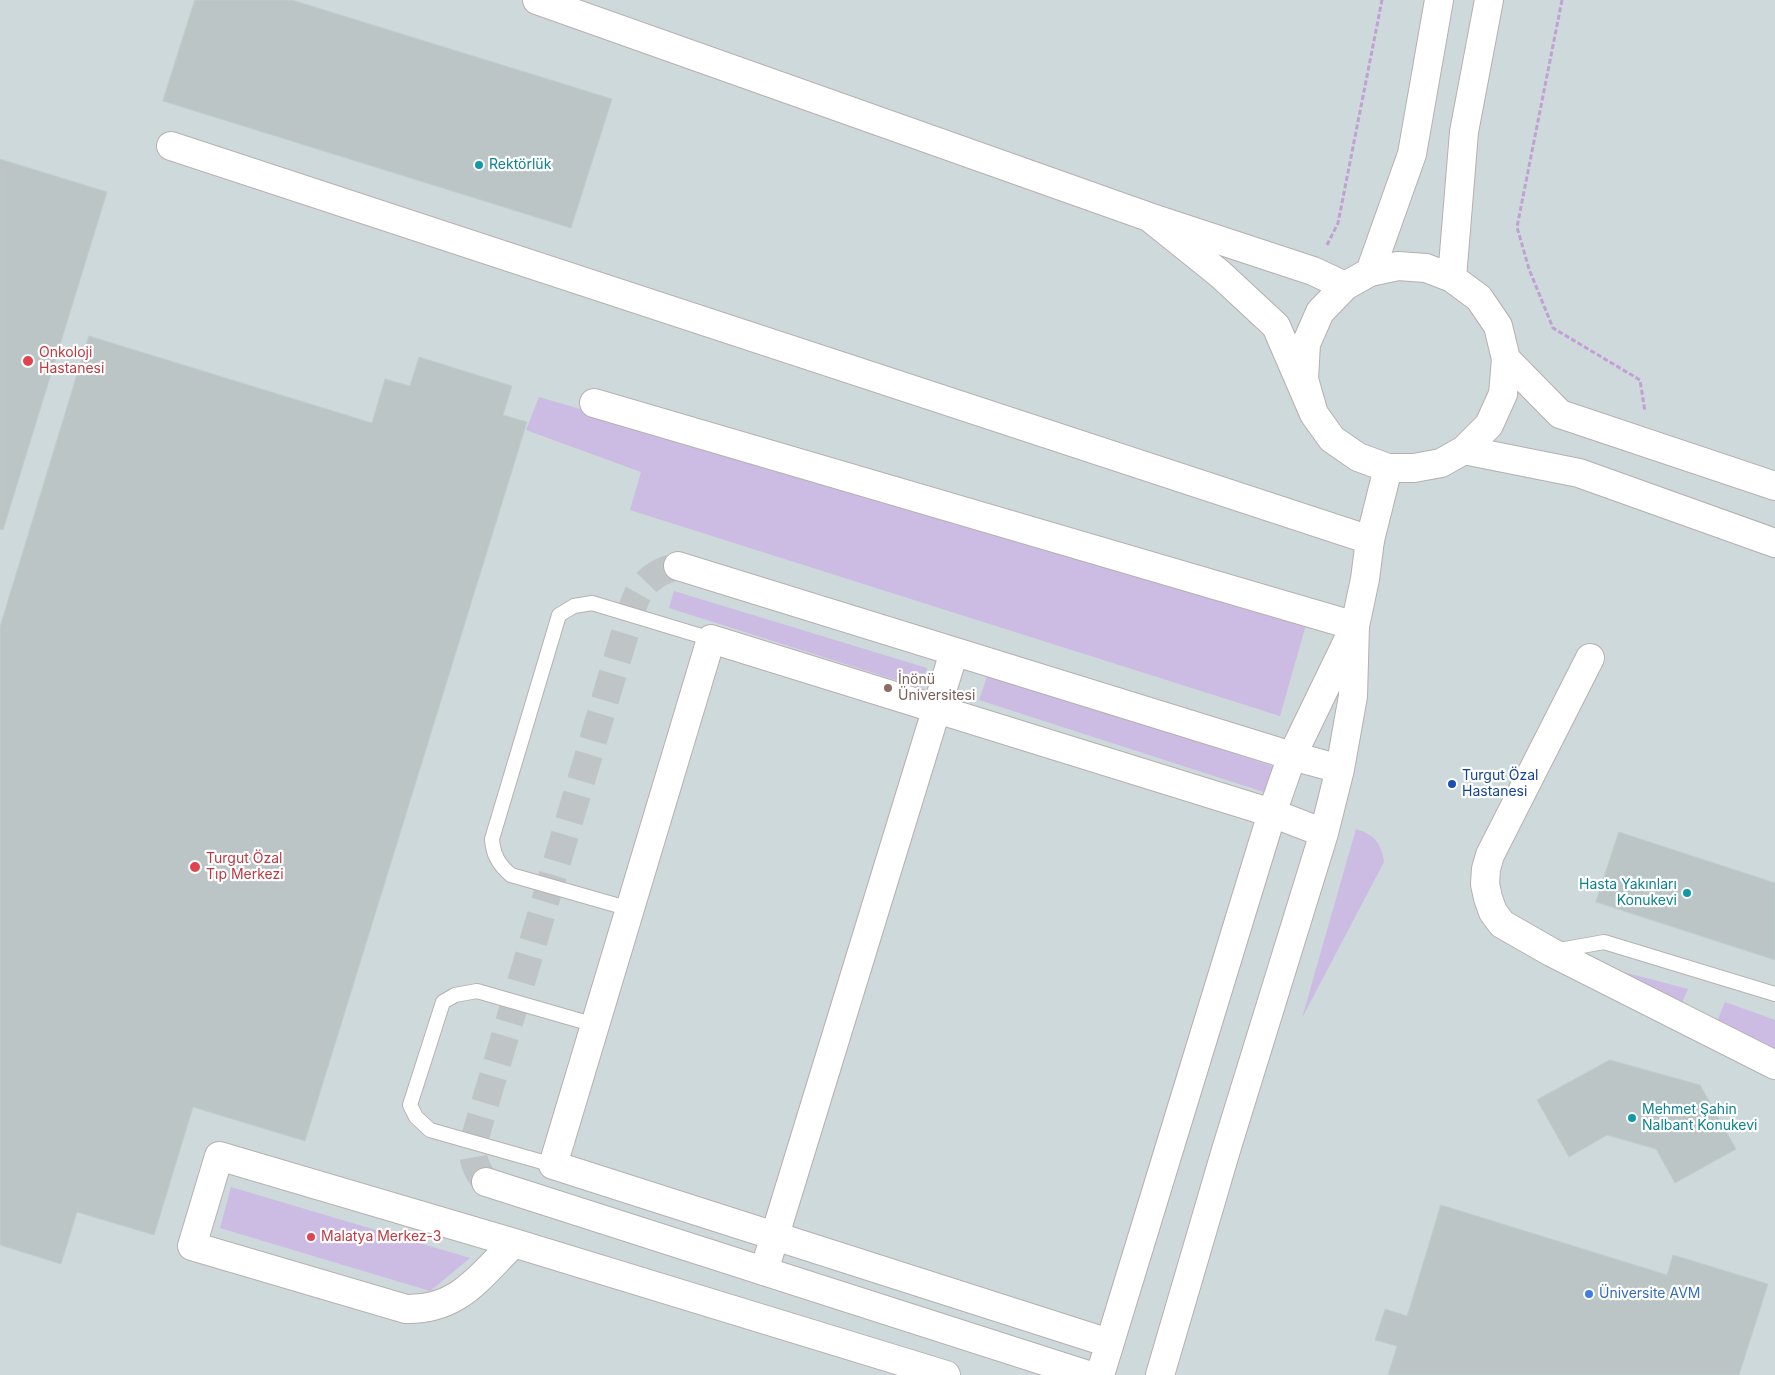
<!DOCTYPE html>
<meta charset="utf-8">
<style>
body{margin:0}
canvas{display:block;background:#dfe9eb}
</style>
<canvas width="1775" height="1375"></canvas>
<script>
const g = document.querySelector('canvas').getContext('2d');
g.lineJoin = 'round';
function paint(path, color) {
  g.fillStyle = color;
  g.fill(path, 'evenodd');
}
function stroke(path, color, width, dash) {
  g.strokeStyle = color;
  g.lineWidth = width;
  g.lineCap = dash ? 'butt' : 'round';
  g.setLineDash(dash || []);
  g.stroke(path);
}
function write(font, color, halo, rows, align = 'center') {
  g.font = font + ' Inter,sans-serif';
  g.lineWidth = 4.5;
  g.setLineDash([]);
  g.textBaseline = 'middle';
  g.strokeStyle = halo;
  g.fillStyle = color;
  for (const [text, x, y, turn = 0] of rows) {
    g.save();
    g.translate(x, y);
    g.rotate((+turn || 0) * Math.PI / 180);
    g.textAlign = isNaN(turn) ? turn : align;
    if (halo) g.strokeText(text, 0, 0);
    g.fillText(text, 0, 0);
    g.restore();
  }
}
paint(new Path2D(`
 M 0,0 L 1775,0 L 1775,1375 L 0,1375 Z`), '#cdd9db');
paint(new Path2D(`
 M 539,397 L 1307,621 L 1280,716 L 630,510 L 641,472 L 526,430 Z
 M 674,591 L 927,668 L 921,688 L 669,608 Z
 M 988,674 L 1281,769 L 1273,795 L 979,700 Z
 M 1356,829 C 1375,835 1381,843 1384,862 L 1302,1018 Z
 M 1604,967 L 1688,989 L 1680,1007 Z
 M 1725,1002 L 1775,1020 L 1775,1052 L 1716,1024 Z
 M 231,1187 L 470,1258 L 430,1291 L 220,1228 Z`), '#ccbbe3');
const building = new Path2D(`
 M 195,0 L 292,0 L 612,99 L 571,228 L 163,101 Z
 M 0,159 L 107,192 L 3,530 L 0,529 Z
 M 89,336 L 372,423 L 385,379 L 410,386 L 419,357 L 512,386 L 503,415 L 527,422 L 305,1141 L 193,1107 L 154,1235 L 77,1212 L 61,1264 L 0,1245 L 0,627 Z
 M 1619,832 L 1775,883 L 1775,960 L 1596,902 Z
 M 1610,1060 L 1700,1085 L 1736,1149 L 1675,1183 L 1656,1149 L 1607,1135 L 1569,1157 L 1537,1100 Z
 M 1441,1205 L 1667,1275 L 1673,1255 L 1768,1284 L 1739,1375 L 1388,1375 L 1397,1346 L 1375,1340 L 1385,1309 L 1407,1316 Z`);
paint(building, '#bcc5c6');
stroke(building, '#beced0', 1);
stroke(new Path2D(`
 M 486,1182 C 476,1170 472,1160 473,1144 L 633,606 C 640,584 654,572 678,566`), '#bfc5c6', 28, [28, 14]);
const lane = new Path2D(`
 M 630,909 L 511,875 C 499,865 493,855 492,839 L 559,615 L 574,606 L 592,603 L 711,639
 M 1554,951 L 1604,942 L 1775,994
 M 553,1165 L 430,1130 L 416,1117 L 410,1105 L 443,1002 L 455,995 L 477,991 L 595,1025`);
const street = new Path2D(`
 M 171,146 L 1370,540
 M 594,403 L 1355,626
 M 1590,658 L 1490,855 L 1486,869 L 1485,884 L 1488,898 L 1493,912 L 1502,924 L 1551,952 L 1775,1065
 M 514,1243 C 479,1277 459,1310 406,1309 L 192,1246 L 219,1156 L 514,1243 L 946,1375
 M 764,1271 L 954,652`);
const secondary = new Path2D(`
 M 537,0 L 1149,217 L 1313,271 L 1345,286
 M 1149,217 L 1220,274 L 1276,326 L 1314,414 L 1332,439 L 1358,457 L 1388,468 L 1414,468 L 1441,463 L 1464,450 L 1489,425 L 1503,394 L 1506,359 L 1498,326 L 1479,298 L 1452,278 L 1426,268 L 1398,266 L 1370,272 L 1345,286 L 1320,312 L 1306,344 L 1304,379 L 1314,414
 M 1370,272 L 1412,154 L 1439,0
 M 1452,278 L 1464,132 L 1489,0
 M 1506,359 L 1560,414 L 1775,486
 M 1464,450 L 1579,473 L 1775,543
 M 678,566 L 1292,756 L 1340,769
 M 486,1182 L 1088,1375
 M 1109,1343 L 553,1165 L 711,639 L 1272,813 L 1324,833
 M 1100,1375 L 1272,813 L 1292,756 L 1351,634
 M 1160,1375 L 1226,1150 L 1324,833 L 1340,769 L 1353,696 L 1355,626 L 1365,579 L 1370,540 L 1388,468`);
stroke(lane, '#b7b1b0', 16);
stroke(street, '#b7b1b0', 30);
stroke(secondary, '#b7afaf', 30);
stroke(new Path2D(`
 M 1562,0 L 1517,227 L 1529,269 L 1553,328 L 1640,380 L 1645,412
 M 1327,245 L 1338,223 L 1382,0`), '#c39fd5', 3, [5, 2.5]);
stroke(lane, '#fff', 14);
stroke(street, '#fff', 28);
stroke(secondary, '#fff', 28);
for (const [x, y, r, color] of [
 [479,165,5,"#0f9aa8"],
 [28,361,6,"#e0444e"],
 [888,688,5,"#8d6e63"],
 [1452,784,5,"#1a4fb4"],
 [195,867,6,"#e0444e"],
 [1687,893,5,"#0f9aa8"],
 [1632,1118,5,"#0f9aa8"],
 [311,1237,5,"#e0444e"],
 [1589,1294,5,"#3f7fe0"]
]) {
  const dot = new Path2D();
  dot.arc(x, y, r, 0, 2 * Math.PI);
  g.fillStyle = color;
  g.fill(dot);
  stroke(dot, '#fff', 2);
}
write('14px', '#0d838f', '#fff', [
 ["Rektörlük",489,165],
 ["Hasta Yakınları",1677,885,"right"],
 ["Konukevi",1677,901,"right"],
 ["Mehmet Şahin",1642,1110],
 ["Nalbant Konukevi",1642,1126]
], 'left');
write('14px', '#be3a42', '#fff', [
 ["Onkoloji",39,353],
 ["Hastanesi",39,369],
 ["Turgut Özal",206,859],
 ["Tıp Merkezi",206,875],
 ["Malatya Merkez-3",321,1237]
], 'left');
write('14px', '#785e54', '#fff', [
 ["İnönü",898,680],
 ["Üniversitesi",898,696]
], 'left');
write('14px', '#164399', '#fff', [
 ["Turgut Özal",1462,776],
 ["Hastanesi",1462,792]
], 'left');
write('14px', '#366cbe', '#fff', [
 ["Üniversite AVM",1599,1294]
], 'left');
</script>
